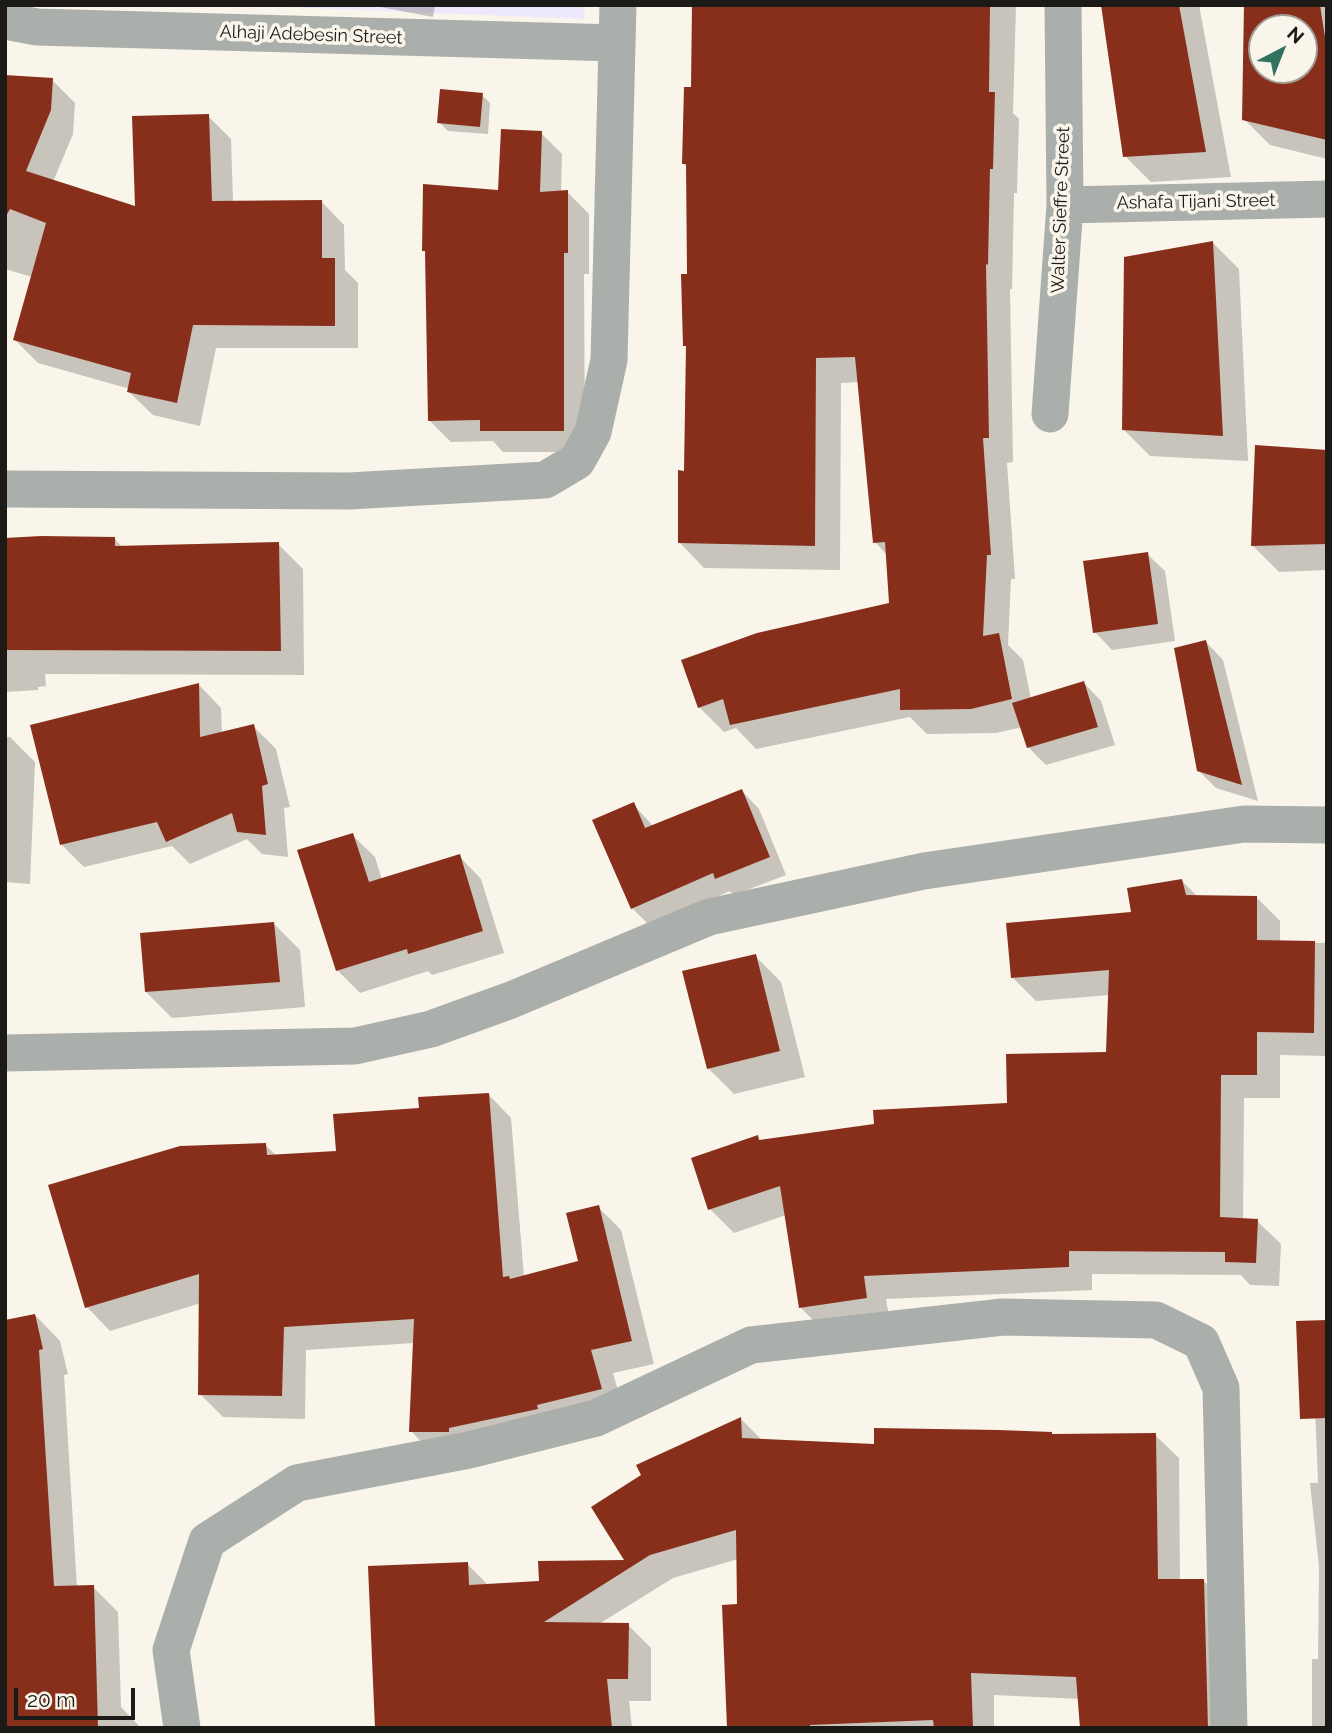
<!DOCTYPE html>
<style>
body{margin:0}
#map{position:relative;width:1332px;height:1733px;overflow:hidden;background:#faf5ea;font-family:Raleway,sans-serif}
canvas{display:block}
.frame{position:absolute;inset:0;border:7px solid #1b1a16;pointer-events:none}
.north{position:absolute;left:1248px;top:14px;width:70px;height:70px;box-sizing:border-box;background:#faf5ea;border:2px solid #a19d95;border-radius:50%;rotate:42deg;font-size:19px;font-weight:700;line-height:28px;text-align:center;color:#1b1a16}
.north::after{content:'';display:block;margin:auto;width:24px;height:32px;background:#327261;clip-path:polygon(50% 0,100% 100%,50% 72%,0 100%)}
.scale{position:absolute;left:14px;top:1688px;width:121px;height:32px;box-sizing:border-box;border:4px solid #1b1a16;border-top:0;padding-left:9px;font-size:21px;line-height:24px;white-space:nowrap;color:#1b1a16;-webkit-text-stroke:5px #faf5ea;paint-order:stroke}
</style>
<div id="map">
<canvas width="1332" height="1733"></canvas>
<div class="frame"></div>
<div class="north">N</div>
<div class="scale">20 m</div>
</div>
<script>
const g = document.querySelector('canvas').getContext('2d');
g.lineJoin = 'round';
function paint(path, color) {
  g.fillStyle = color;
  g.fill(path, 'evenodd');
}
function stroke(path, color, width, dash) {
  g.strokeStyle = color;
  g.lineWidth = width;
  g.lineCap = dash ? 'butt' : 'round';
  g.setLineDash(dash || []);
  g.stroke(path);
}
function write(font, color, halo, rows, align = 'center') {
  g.font = font + ' Raleway,sans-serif';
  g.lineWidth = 7;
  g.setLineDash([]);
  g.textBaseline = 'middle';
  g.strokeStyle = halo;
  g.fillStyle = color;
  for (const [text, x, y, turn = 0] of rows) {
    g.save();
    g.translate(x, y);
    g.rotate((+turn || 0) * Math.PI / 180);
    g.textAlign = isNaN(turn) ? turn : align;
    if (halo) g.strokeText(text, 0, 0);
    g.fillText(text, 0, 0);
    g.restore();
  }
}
paint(new Path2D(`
 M 232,5 L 585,5 L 584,19 Z`), '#eee8fd');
paint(new Path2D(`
 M 370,5 L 435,5 L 433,17 Z
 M 694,5 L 1016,5 L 1013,113 L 1019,119 L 1017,193 L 1014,193 L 1012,289 L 1010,289 L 1013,462 L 1007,463 L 1015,579 L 1011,579 L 1008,645 L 1023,660 L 1031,699 L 1084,683 L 1101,701 L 1115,745 L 1046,765 L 1028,747 L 1022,727 L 996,733 L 927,734 L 910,717 L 756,749 L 736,728 L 724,732 L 699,707 L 891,604 L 887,555 L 875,542 L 859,382 L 841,383 L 840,570 L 704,568 L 680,543 L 686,472 L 688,348 L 685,346 L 689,276 L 687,167 L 684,164 L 693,89 Z
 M 1103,5 L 1199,5 L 1231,177 L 1151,182 L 1125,156 Z
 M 1246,5 L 1327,5 L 1327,159 L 1270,145 L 1244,119 ZM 1262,28 L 1304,28 L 1304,70 L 1262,70 Z
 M 52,80 L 75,103 L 73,134 L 53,182 L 136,209 L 208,116 L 231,139 L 233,202 L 321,201 L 344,225 L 345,270 L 358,283 L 358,348 L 216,348 L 200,426 L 153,415 L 129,392 L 130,389 L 38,363 L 15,340 L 32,277 L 5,269 L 5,134 Z
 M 482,95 L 490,103 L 488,134 L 448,131 L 439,122 Z
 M 541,133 L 562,154 L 561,193 L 567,192 L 589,214 L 589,274 L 584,274 L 585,452 L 503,452 L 493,441 L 451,442 L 430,421 L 427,253 L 424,250 L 500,192 Z
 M 1213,243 L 1239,269 L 1248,461 L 1150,456 L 1124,430 Z
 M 1327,452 L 1327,570 L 1279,572 L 1253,546 Z
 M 114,538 L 123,548 L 278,544 L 303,569 L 304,675 L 45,674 L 46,686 L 38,687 L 38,690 L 5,692 L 5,540 Z
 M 1147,554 L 1165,571 L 1175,641 L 1112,650 L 1095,632 Z
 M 1206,642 L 1223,660 L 1258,801 L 1216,788 L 1198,770 Z
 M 199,685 L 221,708 L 222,734 L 253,726 L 276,749 L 290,807 L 284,808 L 288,857 L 262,854 L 247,839 L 190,864 L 172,846 L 84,867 L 61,844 Z
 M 5,737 L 10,737 L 35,762 L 30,884 L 5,882 Z
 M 742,791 L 759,809 L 786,875 L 734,895 L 730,891 L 650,926 L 632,908 L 633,804 L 653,826 Z
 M 352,835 L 375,857 L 382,880 L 459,856 L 481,879 L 504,953 L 432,975 L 428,971 L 360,993 L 338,971 L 299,851 Z
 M 1182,881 L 1198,897 L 1256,897 L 1280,921 L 1280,942 L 1327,943 L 1327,1056 L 1280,1055 L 1280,1098 L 1244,1098 L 1243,1220 L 1257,1221 L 1281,1244 L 1279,1286 L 1250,1285 L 1241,1275 L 1092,1274 L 1092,1290 L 886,1299 L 890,1322 L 824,1331 L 801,1308 L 786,1215 L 734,1233 L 710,1209 L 757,1137 L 762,1142 L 1009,1105 L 1107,1054 L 1110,995 L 1036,1001 L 1012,977 L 1133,913 Z
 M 274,924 L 300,950 L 305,1007 L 172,1018 L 146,992 Z
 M 755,956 L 781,982 L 805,1077 L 734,1094 L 708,1068 Z
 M 488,1094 L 511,1118 L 524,1277 L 580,1262 L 598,1207 L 621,1230 L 654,1364 L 613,1373 L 624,1412 L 434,1455 L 411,1431 L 414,1343 L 306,1350 L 305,1419 L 223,1417 L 200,1394 L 201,1303 L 110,1331 L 87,1307 L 265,1145 L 277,1156 L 338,1153 L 421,1110 Z
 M 35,1315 L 60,1341 L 68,1374 L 64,1375 L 77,1588 L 93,1587 L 118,1612 L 121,1707 L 141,1728 L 5,1728 Z
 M 1327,1322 L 1327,1728 L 1312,1728 L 1312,1659 L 1318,1659 L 1319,1567 L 1310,1483 L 1318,1483 L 1315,1406 Z
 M 741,1419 L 763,1441 L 875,1445 L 1054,1436 L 1155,1435 L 1179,1458 L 1180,1581 L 1204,1581 L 1227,1604 L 1231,1728 L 1083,1728 L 1080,1699 L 994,1695 L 994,1728 L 728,1728 L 739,1606 L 738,1559 L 673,1578 L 599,1624 L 628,1625 L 651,1648 L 651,1701 L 629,1701 L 632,1728 L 377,1728 L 467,1564 L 489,1586 L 540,1583 L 627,1561 Z`), '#0003');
paint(new Path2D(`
 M 692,5 L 990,6 L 989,92 L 995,92 L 993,169 L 990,169 L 988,265 L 986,264 L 989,438 L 983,438 L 991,555 L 987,555 L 983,636 L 999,633 L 1012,699 L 971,709 L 900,710 L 900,689 L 730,725 L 723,699 L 698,708 L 681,660 L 757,633 L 889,603 L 885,542 L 873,543 L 855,357 L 816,358 L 815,546 L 678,543 L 678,470 L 684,471 L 686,346 L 683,346 L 681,274 L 687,274 L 686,164 L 682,164 L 684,87 L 691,87 Z
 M 1101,5 L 1179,5 L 1206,152 L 1123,157 Z
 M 1244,5 L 1320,5 L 1327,50 L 1327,140 L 1242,120 ZM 1262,28 L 1304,28 L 1304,70 L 1262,70 Z
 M 5,75 L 53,78 L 51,110 L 26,171 L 135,206 L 132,116 L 209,114 L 212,201 L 322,200 L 322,258 L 335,258 L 335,326 L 193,325 L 177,403 L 127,392 L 131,373 L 13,340 L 46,223 L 10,209 L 5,218 Z
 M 440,89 L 483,93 L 480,127 L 437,123 Z
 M 501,129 L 542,131 L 540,192 L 568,190 L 568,253 L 564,253 L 564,431 L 480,431 L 480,420 L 428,421 L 425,251 L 422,251 L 423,184 L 498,190 Z
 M 1213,241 L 1223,436 L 1122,430 L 1124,257 Z
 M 1255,445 L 1327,450 L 1327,544 L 1251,546 Z
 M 41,536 L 115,537 L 115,546 L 279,542 L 281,651 L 5,650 L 5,538 Z
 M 1148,552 L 1158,624 L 1093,633 L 1083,561 Z
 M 1206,640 L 1242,785 L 1197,771 L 1174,648 Z
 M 1084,681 L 1098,727 L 1027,748 L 1012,703 Z
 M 199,683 L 200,737 L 254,724 L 268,784 L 262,786 L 266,835 L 237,832 L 232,813 L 166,842 L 157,822 L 60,845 L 30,725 Z
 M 742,789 L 770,857 L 715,879 L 713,873 L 631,909 L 592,820 L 634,802 L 645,828 Z
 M 353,833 L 369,882 L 460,854 L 483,931 L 408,954 L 407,949 L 336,971 L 297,850 Z
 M 1182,879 L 1186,895 L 1257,896 L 1257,940 L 1315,941 L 1314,1033 L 1257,1032 L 1257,1075 L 1221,1075 L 1220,1217 L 1258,1219 L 1256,1263 L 1225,1262 L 1225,1252 L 1069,1251 L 1069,1267 L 864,1276 L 867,1298 L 799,1308 L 780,1186 L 708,1210 L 691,1158 L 758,1135 L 759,1140 L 874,1124 L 873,1110 L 1007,1103 L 1006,1054 L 1106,1052 L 1109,970 L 1011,978 L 1006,923 L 1131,912 L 1127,888 Z
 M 274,922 L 280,982 L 145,992 L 140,933 Z
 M 756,954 L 780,1051 L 707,1069 L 682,971 Z
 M 489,1093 L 503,1277 L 509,1276 L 510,1279 L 578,1261 L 566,1213 L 599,1205 L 632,1341 L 591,1350 L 602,1389 L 537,1405 L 538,1409 L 449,1428 L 449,1432 L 409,1432 L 414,1319 L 284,1327 L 282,1396 L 198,1395 L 199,1274 L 85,1308 L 48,1185 L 180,1146 L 266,1143 L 267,1155 L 336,1151 L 333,1114 L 419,1108 L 418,1097 Z
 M 35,1314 L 43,1349 L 39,1350 L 54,1586 L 94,1585 L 98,1728 L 5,1728 L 5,1320 Z
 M 1327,1320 L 1327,1418 L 1300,1419 L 1296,1321 Z
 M 741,1417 L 742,1438 L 874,1444 L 874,1428 L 999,1430 L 1052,1432 L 1052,1434 L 1156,1433 L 1158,1579 L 1204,1579 L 1208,1728 L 1080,1728 L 1076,1677 L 971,1673 L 973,1728 L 934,1728 L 933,1720 L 810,1725 L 810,1728 L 727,1728 L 722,1605 L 737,1604 L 736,1530 L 650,1555 L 544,1622 L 629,1623 L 628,1679 L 607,1679 L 612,1728 L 375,1728 L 368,1566 L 468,1562 L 469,1585 L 539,1581 L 538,1561 L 624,1560 L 591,1507 L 641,1475 L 636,1465 Z`), '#882f1b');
stroke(new Path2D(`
 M 5,21 L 37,27 L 617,43
 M 1065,205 L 1327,199
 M 1050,414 L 1065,205 L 1063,5
 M 5,489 L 349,491 L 545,480 L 577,461 L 593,432 L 609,360 L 618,5
 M 5,1053 L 355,1046 L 431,1029 L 511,1000 L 709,917 L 924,871 L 1244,824 L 1327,825
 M 182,1728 L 171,1650 L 207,1541 L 297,1483 L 469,1450 L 596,1418 L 751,1345 L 1003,1317 L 1156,1320 L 1201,1342 L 1221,1388 L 1229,1728`), '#abafab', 37);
write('18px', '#1b1a16', '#faf5ea', [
 ["Alhaji Adebesin Street",311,35,2],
 ["Ashafa Tijani Street",1196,202,-1],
 ["Walter Sieffre Street",1061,210,-88]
]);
</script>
